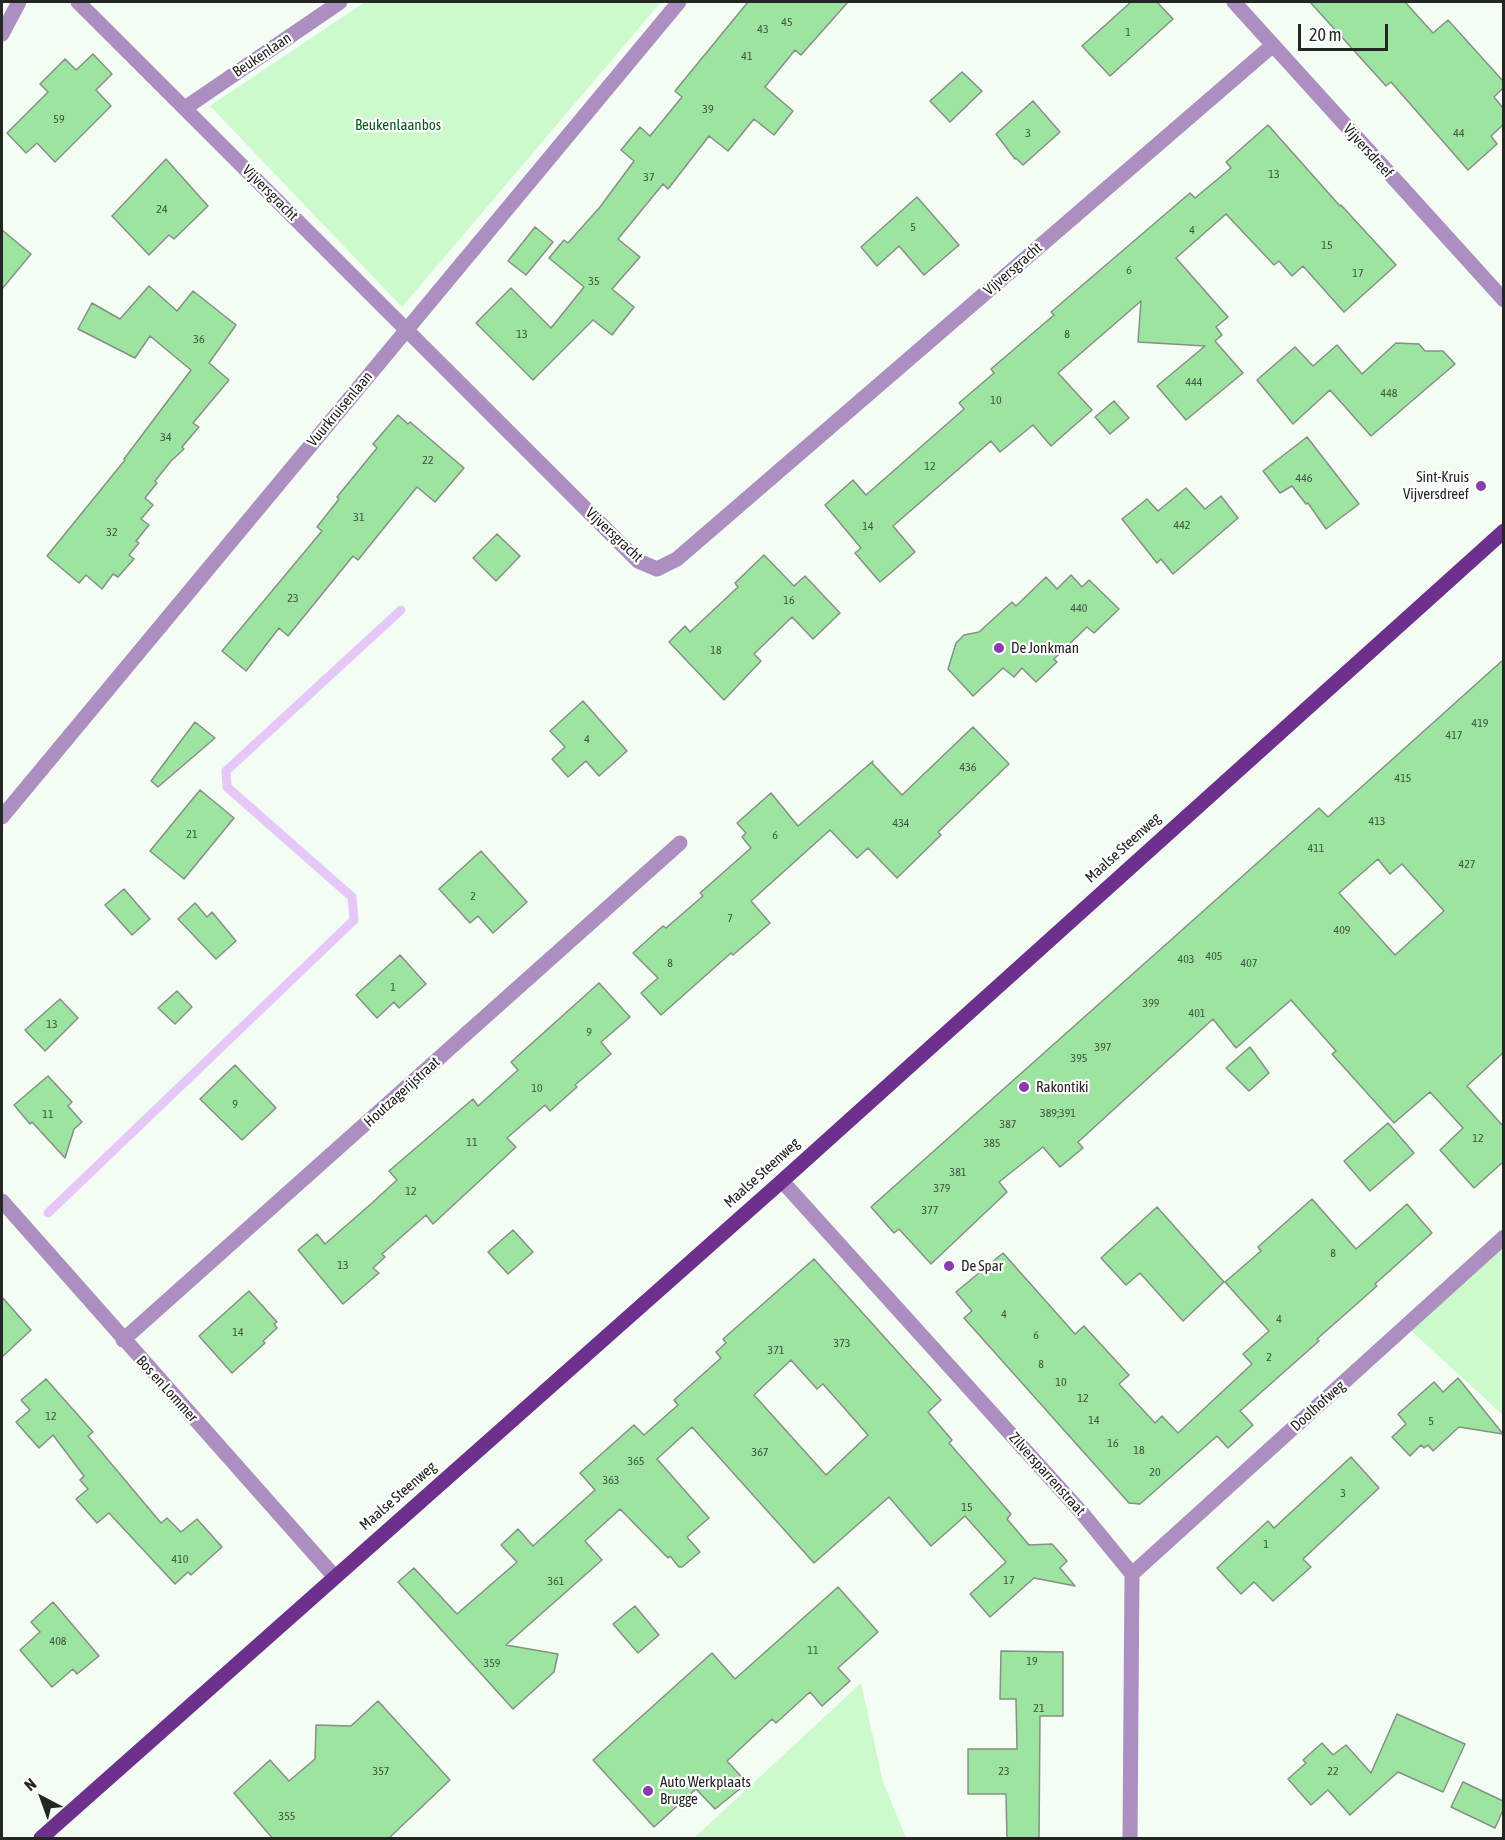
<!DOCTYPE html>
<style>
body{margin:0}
#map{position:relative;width:1505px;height:1840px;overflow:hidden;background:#f3fdf3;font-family:"Asap Condensed",sans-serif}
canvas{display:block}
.frame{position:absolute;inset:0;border:3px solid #232623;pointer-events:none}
.north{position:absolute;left:12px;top:1768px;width:60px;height:60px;-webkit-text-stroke:4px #fff;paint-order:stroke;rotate:319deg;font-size:16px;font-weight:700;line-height:24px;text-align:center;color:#232623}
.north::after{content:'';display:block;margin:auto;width:21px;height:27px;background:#232623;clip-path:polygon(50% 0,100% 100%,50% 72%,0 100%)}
.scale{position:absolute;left:1298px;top:24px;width:90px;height:27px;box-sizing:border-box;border:3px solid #232623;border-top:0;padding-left:8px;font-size:18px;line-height:21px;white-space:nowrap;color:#232623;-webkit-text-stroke:4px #fff;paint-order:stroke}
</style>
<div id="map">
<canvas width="1505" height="1840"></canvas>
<div class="frame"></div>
<div class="north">N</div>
<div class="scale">20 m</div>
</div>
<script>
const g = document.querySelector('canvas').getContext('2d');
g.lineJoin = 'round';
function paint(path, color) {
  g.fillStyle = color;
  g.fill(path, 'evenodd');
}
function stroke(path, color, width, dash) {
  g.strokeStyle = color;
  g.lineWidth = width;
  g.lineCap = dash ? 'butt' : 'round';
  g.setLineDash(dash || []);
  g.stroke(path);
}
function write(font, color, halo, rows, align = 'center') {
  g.font = font + ' "Asap Condensed",sans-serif';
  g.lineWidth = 4.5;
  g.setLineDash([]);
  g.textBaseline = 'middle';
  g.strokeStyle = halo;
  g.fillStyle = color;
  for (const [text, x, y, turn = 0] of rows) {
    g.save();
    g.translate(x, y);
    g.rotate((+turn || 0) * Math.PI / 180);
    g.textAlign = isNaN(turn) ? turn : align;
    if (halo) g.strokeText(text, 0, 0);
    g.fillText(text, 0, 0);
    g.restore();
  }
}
paint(new Path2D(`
 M 365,2 L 661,2 L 402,307 L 210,106 Z
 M 1503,1237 L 1503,1415 L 1407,1327 Z
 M 861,1683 L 883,1782 L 906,1838 L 694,1838 Z`), '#ccfacd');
stroke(new Path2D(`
 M 48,1213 L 354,920 L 352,897 L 227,787 L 226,771 L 401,610`), '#e5c8f7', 9);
const building = new Path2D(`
 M 748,2 L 848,2 L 801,55 L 795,50 L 765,87 L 793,111 L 774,135 L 754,119 L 728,151 L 709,136 L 668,189 L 663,184 L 618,239 L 640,257 L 612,289 L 634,307 L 612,335 L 593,320 L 533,380 L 476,323 L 511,288 L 551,328 L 584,287 L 549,258 L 564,240 L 568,243 L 600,207 L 634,161 L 621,150 L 640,127 L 650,136 L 682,97 L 675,91 Z
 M 1131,2 L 1157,2 L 1173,19 L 1110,76 L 1082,46 Z
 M 1310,2 L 1405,2 L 1433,33 L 1448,20 L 1503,81 L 1503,88 L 1494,97 L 1503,108 L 1503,125 L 1491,136 L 1497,144 L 1468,170 L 1391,82 L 1386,86 Z
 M 93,54 L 112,74 L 96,90 L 111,106 L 55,162 L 37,143 L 26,153 L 7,133 L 48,92 L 40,84 L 65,59 L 76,70 Z
 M 962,72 L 982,91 L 950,122 L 930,101 Z
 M 1033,101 L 1060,132 L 1023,165 L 1016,158 L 1015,159 L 996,134 Z
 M 1268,125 L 1340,206 L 1341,205 L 1396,265 L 1344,312 L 1303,266 L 1292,276 L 1279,261 L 1274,265 L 1226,214 L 1176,258 L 1228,317 L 1216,327 L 1222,335 L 1215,341 L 1243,373 L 1186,420 L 1157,386 L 1205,346 L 1138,342 L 1141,301 L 1058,373 L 1092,410 L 1051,446 L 1033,425 L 1000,452 L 991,441 L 893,526 L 915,552 L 880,582 L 855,553 L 861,548 L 825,505 L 853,480 L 866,495 L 964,409 L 959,403 L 994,373 L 991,369 L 1054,315 L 1051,312 L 1190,193 L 1195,198 L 1231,168 L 1226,162 Z
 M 166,159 L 208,206 L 174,239 L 169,235 L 149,255 L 112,216 Z
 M 917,197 L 959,245 L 924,275 L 899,246 L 877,266 L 861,247 Z
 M 535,227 L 553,242 L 526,275 L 508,261 Z
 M 2,230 L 31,254 L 2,289 Z
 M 149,286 L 177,311 L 193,291 L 236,325 L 209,363 L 229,380 L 193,423 L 199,427 L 182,447 L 184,449 L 171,461 L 155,481 L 157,483 L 145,498 L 153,505 L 141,519 L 149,525 L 136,541 L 139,543 L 129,555 L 134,559 L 118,577 L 113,574 L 102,589 L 86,575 L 79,583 L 47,556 L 125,460 L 124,459 L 191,370 L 150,336 L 135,358 L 78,329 L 92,303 L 120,319 Z
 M 1396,343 L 1419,344 L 1425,351 L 1443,351 L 1455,364 L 1371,436 L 1330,390 L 1293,424 L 1257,380 L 1295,347 L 1313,366 L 1337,345 L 1362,374 Z
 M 1114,401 L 1129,418 L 1110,434 L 1095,417 Z
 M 398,415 L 408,424 L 410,422 L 464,468 L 435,502 L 417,487 L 358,560 L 353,556 L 288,636 L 279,628 L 246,671 L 222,651 L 322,531 L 317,527 L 339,499 L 337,497 L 377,448 L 373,444 Z
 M 1307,437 L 1359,504 L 1326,529 L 1308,503 L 1306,504 L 1292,486 L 1280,493 L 1263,471 Z
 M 1186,488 L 1205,509 L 1221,496 L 1238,518 L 1173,574 L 1161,559 L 1157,563 L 1122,519 L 1147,499 L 1158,511 Z
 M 497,534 L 520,556 L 496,581 L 473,558 Z
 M 764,555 L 794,586 L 805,576 L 840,613 L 813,639 L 792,617 L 754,654 L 761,661 L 724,700 L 669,642 L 685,626 L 690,632 L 738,587 L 735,583 Z
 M 1071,575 L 1082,587 L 1089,580 L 1119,609 L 1094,633 L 1087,627 L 1054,659 L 1057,662 L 1036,682 L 1022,668 L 1014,677 L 1003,668 L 973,696 L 948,669 L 956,643 L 964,635 L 979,632 L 1012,602 L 1016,606 L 1046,577 L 1057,589 Z
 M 1503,660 L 1503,1053 L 1467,1086 L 1503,1126 L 1503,1162 L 1474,1188 L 1440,1150 L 1463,1128 L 1430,1092 L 1394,1123 L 1332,1054 L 1336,1051 L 1291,1000 L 1236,1048 L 1213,1019 L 1078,1142 L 1083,1148 L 1060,1167 L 1043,1147 L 999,1182 L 1007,1192 L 931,1264 L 899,1229 L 894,1233 L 871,1207 L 1319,808 L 1328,817 ZM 1378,859 L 1390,874 L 1402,864 L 1444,911 L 1395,955 L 1339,893 Z
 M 583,701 L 627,751 L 599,776 L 586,761 L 568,777 L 552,759 L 565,747 L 550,731 Z
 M 195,722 L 215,738 L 158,787 L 151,781 L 154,777 Z
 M 973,727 L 1009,764 L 938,832 L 941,835 L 897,878 L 868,848 L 857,858 L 830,830 L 751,901 L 770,923 L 733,955 L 731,953 L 661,1015 L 641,993 L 658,978 L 633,953 L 663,926 L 666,928 L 703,896 L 700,893 L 751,848 L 742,837 L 746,833 L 737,823 L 771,793 L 798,826 L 873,761 L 872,763 L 902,795 Z
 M 200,790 L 234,818 L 184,879 L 150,851 Z
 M 481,851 L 527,902 L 493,933 L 478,916 L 470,923 L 439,889 Z
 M 124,889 L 150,919 L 132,935 L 105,905 Z
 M 195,903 L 207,917 L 212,912 L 236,941 L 216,959 L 178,919 Z
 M 400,955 L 426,984 L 399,1008 L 394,1002 L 377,1018 L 356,995 Z
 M 599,983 L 630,1017 L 601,1042 L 611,1054 L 575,1085 L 577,1087 L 550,1111 L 545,1105 L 507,1138 L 516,1147 L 433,1224 L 426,1215 L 382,1254 L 385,1257 L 373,1268 L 379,1273 L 343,1304 L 298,1250 L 317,1234 L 325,1244 L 372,1203 L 397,1180 L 389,1171 L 473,1099 L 478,1106 L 518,1070 L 511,1062 Z
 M 177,991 L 192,1007 L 175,1024 L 158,1008 Z
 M 60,999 L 78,1018 L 45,1051 L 25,1030 Z
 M 1250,1047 L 1269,1073 L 1249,1091 L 1226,1068 Z
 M 235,1065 L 276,1108 L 242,1140 L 200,1099 Z
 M 48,1076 L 72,1102 L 68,1106 L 82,1122 L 74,1129 L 65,1158 L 32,1122 L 30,1124 L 14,1105 Z
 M 1388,1123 L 1414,1153 L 1370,1191 L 1344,1161 Z
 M 1312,1199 L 1356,1249 L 1407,1204 L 1432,1233 L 1375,1284 L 1377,1286 L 1317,1339 L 1319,1341 L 1240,1411 L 1253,1425 L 1228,1448 L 1217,1436 L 1140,1504 L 1129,1503 L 964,1318 L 972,1311 L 956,1292 L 1003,1253 L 1075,1334 L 1084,1326 L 1129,1375 L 1119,1384 L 1155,1423 L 1162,1416 L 1178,1433 L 1252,1364 L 1243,1354 L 1269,1331 L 1225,1282 L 1261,1251 L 1258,1247 Z
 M 1157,1207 L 1224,1282 L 1183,1321 L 1140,1273 L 1126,1285 L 1101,1258 Z
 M 513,1230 L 533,1252 L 508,1274 L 488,1252 Z
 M 814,1259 L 941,1400 L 928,1412 L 952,1440 L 949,1443 L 1011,1514 L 1007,1519 L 1029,1545 L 1052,1544 L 1067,1561 L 1060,1568 L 1075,1586 L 1034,1578 L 990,1617 L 970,1594 L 1006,1562 L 965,1516 L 931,1546 L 889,1497 L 814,1563 L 692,1427 L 657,1459 L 709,1518 L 687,1537 L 700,1552 L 682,1567 L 679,1567 L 670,1556 L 668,1558 L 620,1509 L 585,1541 L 602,1560 L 506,1645 L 558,1654 L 554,1672 L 513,1709 L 398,1582 L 414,1568 L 457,1614 L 517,1562 L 501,1545 L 518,1529 L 533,1546 L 595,1490 L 580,1473 L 634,1425 L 644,1435 L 678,1405 L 674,1400 L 721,1358 L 716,1352 L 726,1343 L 723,1339 ZM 791,1360 L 817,1389 L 823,1384 L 868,1435 L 826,1475 L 754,1395 Z
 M 249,1291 L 277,1322 L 274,1324 L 277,1328 L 263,1341 L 265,1343 L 232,1373 L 199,1336 Z
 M 2,1297 L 31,1330 L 2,1357 Z
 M 1458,1378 L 1503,1434 L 1459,1427 L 1433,1451 L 1428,1445 L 1424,1448 L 1421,1445 L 1410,1456 L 1392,1437 L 1406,1424 L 1398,1414 L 1434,1382 L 1443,1392 Z
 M 46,1379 L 93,1432 L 88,1436 L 161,1523 L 167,1518 L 181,1532 L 197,1519 L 222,1547 L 191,1575 L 188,1572 L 175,1584 L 109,1513 L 97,1523 L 76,1499 L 88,1489 L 80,1480 L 84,1476 L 53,1435 L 39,1448 L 16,1422 L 30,1410 L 21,1400 Z
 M 1351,1457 L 1379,1488 L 1303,1559 L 1311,1567 L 1273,1601 L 1254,1582 L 1241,1594 L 1217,1568 L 1268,1521 L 1274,1528 Z
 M 838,1587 L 878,1632 L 838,1668 L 850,1681 L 822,1706 L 810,1692 L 776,1723 L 772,1719 L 727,1761 L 747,1783 L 715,1809 L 696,1789 L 654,1827 L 593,1760 L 712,1653 L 735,1679 Z
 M 53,1602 L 99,1656 L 77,1674 L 73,1669 L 52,1687 L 20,1650 L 40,1632 L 31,1622 Z
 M 635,1606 L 659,1635 L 638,1653 L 613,1624 Z
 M 1001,1651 L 1063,1652 L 1063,1716 L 1040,1716 L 1039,1839 L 1007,1839 L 1006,1794 L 968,1794 L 968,1749 L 1017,1749 L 1016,1699 L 1000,1699 Z
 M 378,1701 L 450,1780 L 388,1839 L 273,1839 L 234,1793 L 270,1760 L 289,1781 L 315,1759 L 316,1725 L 351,1726 Z
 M 1397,1714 L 1465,1744 L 1443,1792 L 1398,1772 L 1350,1815 L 1328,1790 L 1311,1805 L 1288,1779 L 1306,1763 L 1303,1760 L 1322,1743 L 1333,1755 L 1346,1745 L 1371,1773 Z
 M 1463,1782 L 1503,1801 L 1503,1810 L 1495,1828 L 1451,1807 Z`);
paint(building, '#9ce49f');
stroke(building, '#869086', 1.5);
stroke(new Path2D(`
 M 78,2 L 638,561 L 657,569 L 677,559 L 1273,45
 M 1234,2 L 1504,300
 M 2,34 L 19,2
 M 185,108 L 340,2
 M 2,817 L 679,2
 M 782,1181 L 1082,1513 L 1132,1574 L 1130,1838
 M 2,1201 L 334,1576
 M 123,1340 L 680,843
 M 1132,1574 L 1504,1237`), '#ad8ec1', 15);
stroke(new Path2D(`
 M 41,1838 L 782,1181 L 1504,531`), '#6d308c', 15);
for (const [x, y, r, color] of [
 [1481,486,6,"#883daf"],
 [999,648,6,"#883daf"],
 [1024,1087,6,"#883daf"],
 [949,1266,6,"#883daf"],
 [648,1791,6,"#883daf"]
]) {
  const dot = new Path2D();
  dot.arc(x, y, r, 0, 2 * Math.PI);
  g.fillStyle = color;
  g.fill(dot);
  stroke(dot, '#fff', 2);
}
write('12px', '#415642', null, [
 ["45",787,22],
 ["43",763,29],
 ["1",1128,32],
 ["41",747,56],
 ["39",708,109],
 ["59",59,119],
 ["3",1028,133],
 ["44",1459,133],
 ["13",1274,174],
 ["37",649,177],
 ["24",162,209],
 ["5",913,227],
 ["4",1192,230],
 ["15",1327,245],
 ["6",1129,270],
 ["17",1358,273],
 ["35",594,281],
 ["13",522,334],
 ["8",1067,334],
 ["36",199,339],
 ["444",1194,382],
 ["448",1389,393],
 ["10",996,400],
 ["34",166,437],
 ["22",428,460],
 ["12",930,466],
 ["446",1304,478],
 ["31",359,517],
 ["442",1182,525],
 ["14",868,526],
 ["32",112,532],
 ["23",293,598],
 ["16",789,600],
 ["440",1079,608],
 ["18",716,650],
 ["419",1480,723],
 ["417",1454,735],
 ["4",587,739],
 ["436",968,767],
 ["415",1403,778],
 ["413",1377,821],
 ["434",901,823],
 ["21",192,834],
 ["6",775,835],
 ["411",1316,848],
 ["427",1467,864],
 ["2",473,896],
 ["7",730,918],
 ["409",1342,930],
 ["405",1214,956],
 ["403",1186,959],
 ["8",670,963],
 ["407",1249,963],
 ["1",393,987],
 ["399",1151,1003],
 ["401",1197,1013],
 ["13",52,1024],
 ["9",589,1032],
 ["397",1103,1047],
 ["395",1079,1058],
 ["10",537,1088],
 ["9",235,1104],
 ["389;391",1058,1113],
 ["11",48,1114],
 ["387",1008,1124],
 ["12",1478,1138],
 ["11",472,1142],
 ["385",992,1143],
 ["381",958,1172],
 ["379",942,1188],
 ["12",411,1191],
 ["377",930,1210],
 ["8",1333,1253],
 ["13",343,1265],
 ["4",1004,1314],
 ["4",1279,1319],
 ["14",238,1332],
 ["6",1036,1335],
 ["373",842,1343],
 ["371",776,1350],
 ["2",1269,1357],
 ["8",1041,1364],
 ["10",1061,1382],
 ["12",1083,1398],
 ["12",51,1416],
 ["14",1094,1420],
 ["5",1431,1421],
 ["16",1113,1443],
 ["18",1139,1450],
 ["367",760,1452],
 ["365",636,1461],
 ["20",1155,1472],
 ["363",611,1480],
 ["3",1343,1493],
 ["15",967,1507],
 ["1",1266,1544],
 ["410",180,1559],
 ["17",1009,1580],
 ["361",556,1581],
 ["408",58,1641],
 ["11",813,1650],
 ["19",1032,1661],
 ["359",492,1663],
 ["21",1039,1708],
 ["357",381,1771],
 ["23",1004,1771],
 ["22",1333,1771],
 ["355",287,1816]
]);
write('15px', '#232623', '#fff', [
 ["Beukenlaan",262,55,-34],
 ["Vijversdreef",1368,151,48],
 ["Vijversgracht",270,193,45],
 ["Vijversgracht",1013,269,-41],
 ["Vuurkruisenlaan",340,409,-50],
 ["Vijversgracht",614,535,43],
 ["Maalse Steenweg",1123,848,-42],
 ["Houtzagerijstraat",402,1092,-42],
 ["Maalse Steenweg",762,1173,-42],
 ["Bos en Lommer",167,1389,48],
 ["Doolhofweg",1318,1406,-42],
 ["Zilversparrenstraat",1047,1474,48],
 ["Maalse Steenweg",398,1496,-41]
]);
write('15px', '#0a591a', '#fff', [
 ["Beukenlaanbos",398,125]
]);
write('15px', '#232623', '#fff', [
 ["Sint-Kruis",1469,477,"right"],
 ["Vijversdreef",1469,494,"right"],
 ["De Jonkman",1011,648],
 ["Rakontiki",1036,1087],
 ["De Spar",961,1266],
 ["Auto Werkplaats",660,1782],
 ["Brugge",660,1799]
], 'left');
</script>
